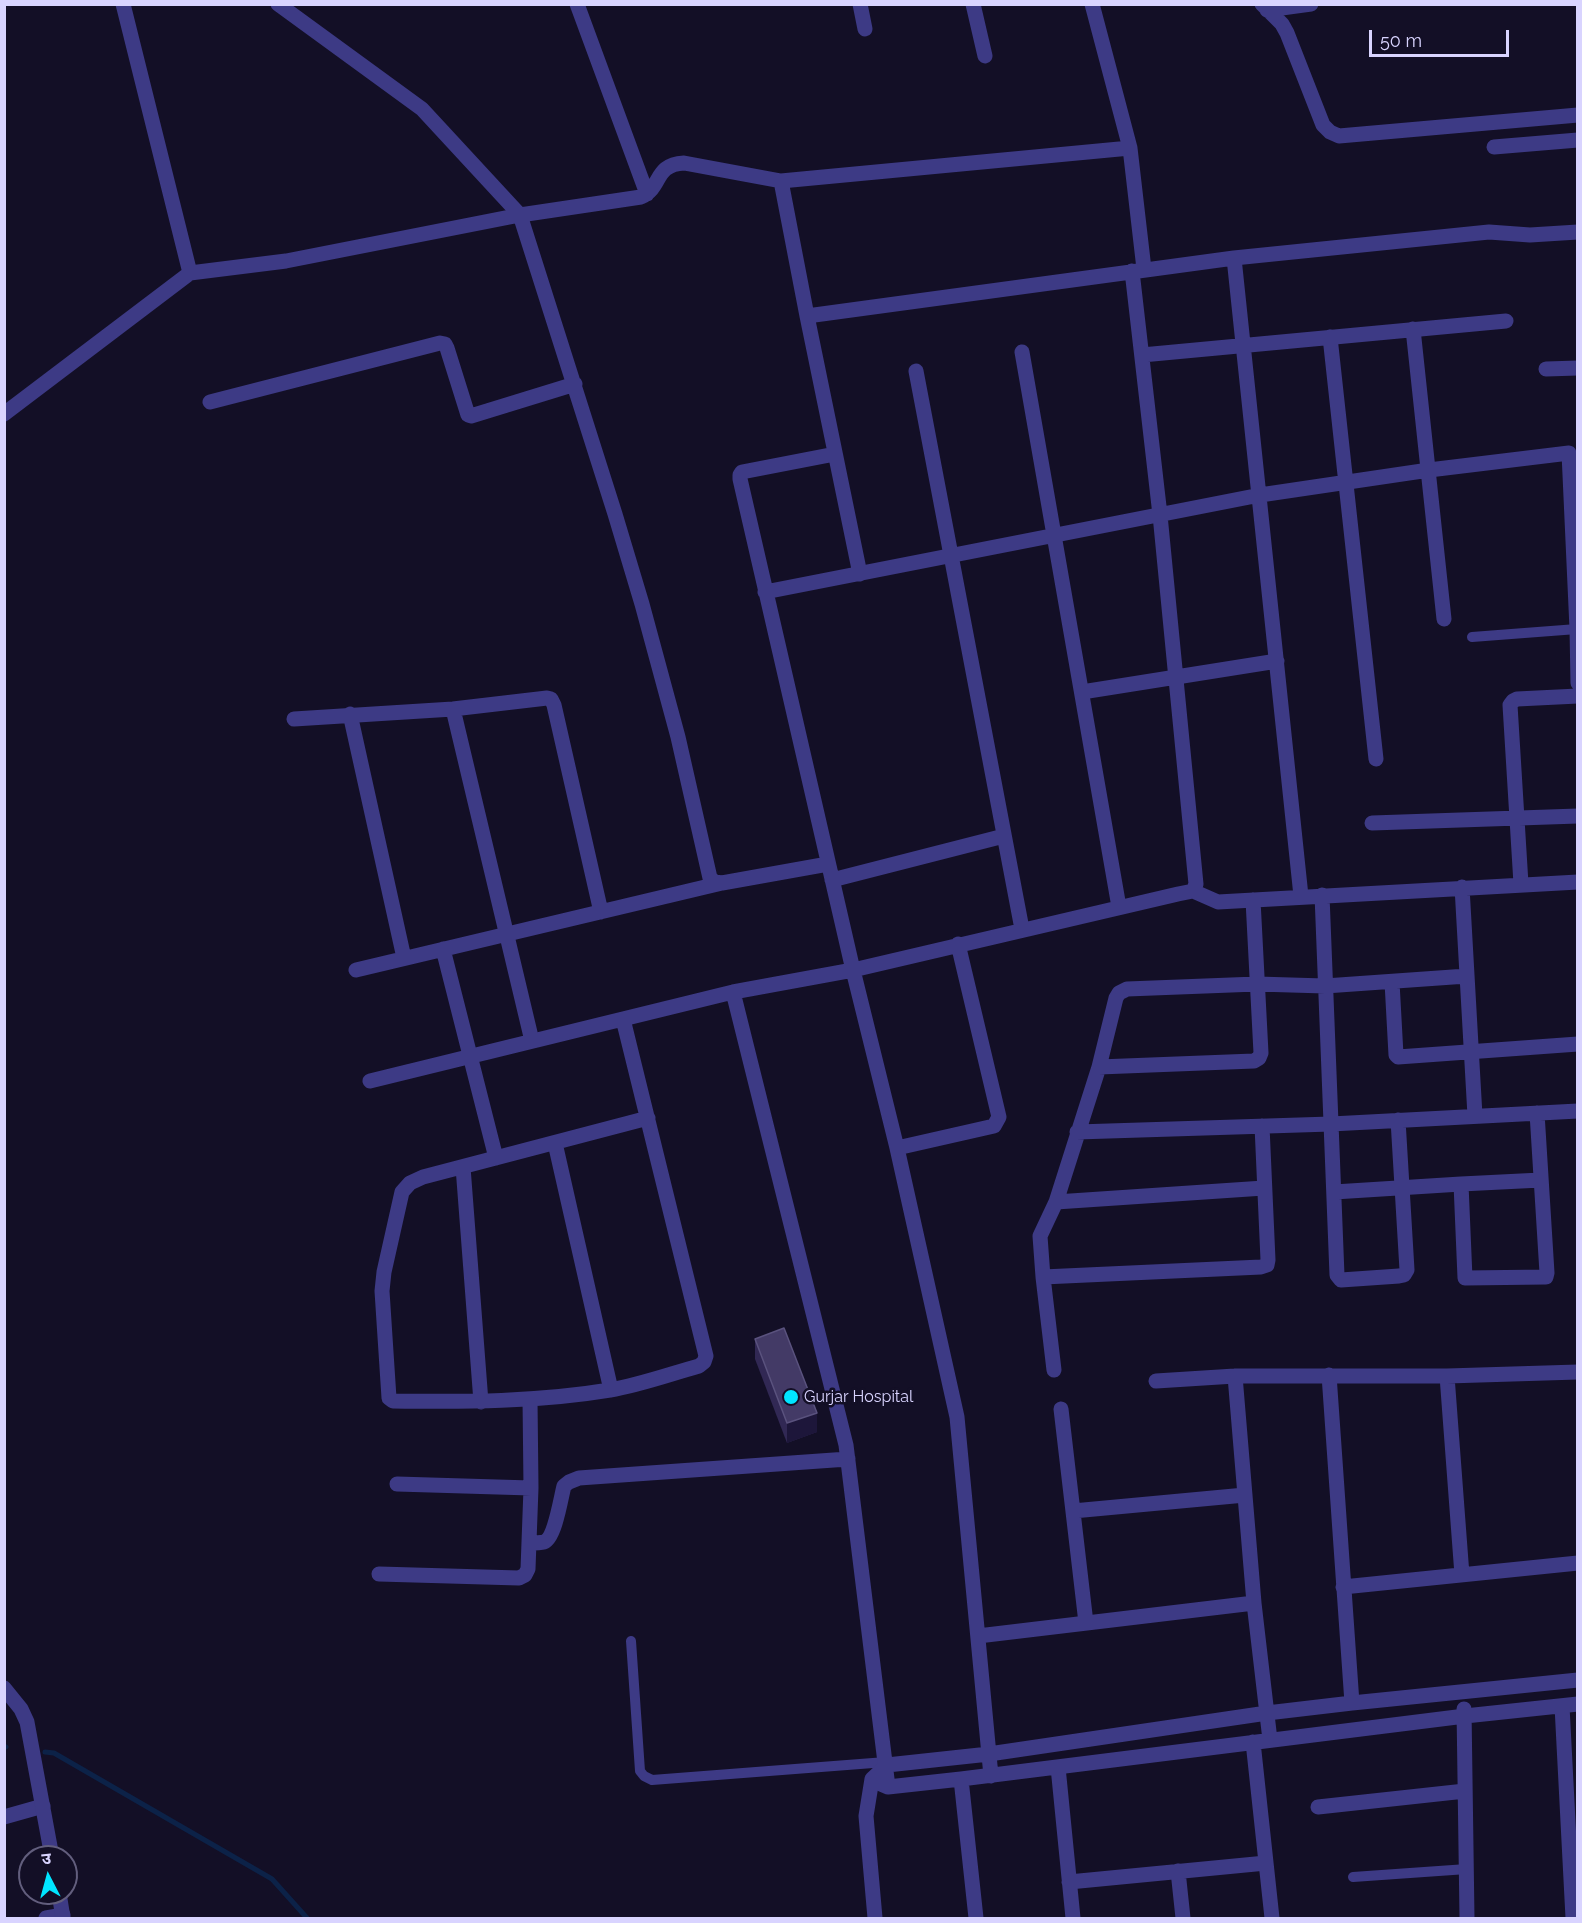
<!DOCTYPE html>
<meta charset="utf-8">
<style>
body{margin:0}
#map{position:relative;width:1582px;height:1923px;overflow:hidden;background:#130f26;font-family:Raleway,"Noto Sans Devanagari",sans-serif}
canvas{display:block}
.frame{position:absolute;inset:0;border:6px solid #d9d4ff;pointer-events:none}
.north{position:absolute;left:18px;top:1845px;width:60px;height:60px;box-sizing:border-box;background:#130f26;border:2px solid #625e7d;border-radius:50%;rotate:354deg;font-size:16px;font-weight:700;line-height:24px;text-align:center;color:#d9d4ff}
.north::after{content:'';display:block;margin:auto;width:21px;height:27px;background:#00e5ff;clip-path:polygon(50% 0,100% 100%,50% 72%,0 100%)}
.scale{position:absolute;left:1369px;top:30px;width:140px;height:27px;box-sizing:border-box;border:3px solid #d9d4ff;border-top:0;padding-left:8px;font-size:18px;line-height:21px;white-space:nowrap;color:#d9d4ff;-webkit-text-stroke:4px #130f26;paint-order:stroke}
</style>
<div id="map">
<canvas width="1582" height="1923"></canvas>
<div class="frame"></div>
<div class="north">उ</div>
<div class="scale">50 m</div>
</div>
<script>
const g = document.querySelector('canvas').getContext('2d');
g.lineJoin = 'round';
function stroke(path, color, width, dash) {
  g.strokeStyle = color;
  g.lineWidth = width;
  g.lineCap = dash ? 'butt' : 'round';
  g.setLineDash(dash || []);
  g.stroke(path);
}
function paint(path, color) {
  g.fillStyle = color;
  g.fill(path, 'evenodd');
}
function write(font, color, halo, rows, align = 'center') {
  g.font = font + ' Raleway,sans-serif';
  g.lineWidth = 5;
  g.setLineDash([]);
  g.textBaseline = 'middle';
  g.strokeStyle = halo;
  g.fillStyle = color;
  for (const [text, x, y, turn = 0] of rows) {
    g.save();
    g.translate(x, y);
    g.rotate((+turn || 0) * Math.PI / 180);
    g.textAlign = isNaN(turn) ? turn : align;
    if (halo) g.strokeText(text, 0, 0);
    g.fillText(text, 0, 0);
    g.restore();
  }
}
stroke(new Path2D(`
 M 4,1746 L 6,1747
 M 45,1752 L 54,1753 L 272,1879 L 307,1918`), '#0c2248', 5);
stroke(new Path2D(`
 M 1472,637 L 1577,629
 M 631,1641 L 640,1771 L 644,1776 L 652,1780 L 886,1762
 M 1353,1877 L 1467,1869`), '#3d3a85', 10);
stroke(new Path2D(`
 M 123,4 L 190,273
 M 278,4 L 422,109 L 520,215 L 615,514 L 642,604 L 678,737 L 710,878 L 715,882 L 722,883 L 828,864
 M 577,4 L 647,194
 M 860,4 L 865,29
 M 973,4 L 985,56
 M 1092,4 L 1130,148 L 1144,269
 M 1262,4 L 1282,24 L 1287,33 L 1323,125 L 1330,132 L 1339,136 L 1578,115
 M 1267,10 L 1311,4
 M 1494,147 L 1578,140
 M 781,181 L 807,316 L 860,574
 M 1234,258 L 1301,896
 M 1132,271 L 1160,515 L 1196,884 L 1193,891
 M 807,316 L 1234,258 L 1489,232 L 1530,235 L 1578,232
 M 1413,329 L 1444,619
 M 1330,337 L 1376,759
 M 1022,352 L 1119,907
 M 1142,355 L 1506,321
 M 1546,369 L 1578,368
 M 916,371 L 1022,929
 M 210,402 L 440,343 L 445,344 L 447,348 L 468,415 L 471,416 L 575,384
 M 4,414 L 190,273 L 286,261 L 520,215 L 641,197 C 663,187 653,165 684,163 L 781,181 L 1130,148
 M 835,454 L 742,472 L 740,475 L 740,479 L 853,970 L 897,1148 L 957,1417 L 991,1776
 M 765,592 L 1260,495 L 1429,470 L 1569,453 L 1577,629 L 1578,683
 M 1082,692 L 1277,661
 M 453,709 L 532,1041
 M 350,714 L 404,958
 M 294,719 L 453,709 L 547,698 L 551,699 L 554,705 L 601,912
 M 1372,823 L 1578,816
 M 832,880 L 1004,836
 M 1521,884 L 1510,705 L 1513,701 L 1517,699 L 1578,696
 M 1462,887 L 1475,1116
 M 1322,895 L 1337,1275 L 1341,1280 L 1399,1276 L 1404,1275 L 1407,1270 L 1398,1120
 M 443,949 L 496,1158
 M 356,970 L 722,883
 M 1392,982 L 1396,1055 L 1398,1057 L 1578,1044
 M 733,992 L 846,1445 L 888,1787
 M 623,1019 L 706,1356 L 704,1362 L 699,1366 C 670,1374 640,1385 610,1390 C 538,1402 465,1402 393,1401 L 389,1398 L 382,1291 L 384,1272 L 402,1192 L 410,1183 L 423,1177 L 648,1118
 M 1099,1067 L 1254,1061 L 1259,1058 L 1261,1053 L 1253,900
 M 370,1081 L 733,992 L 853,970 L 1178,894 L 1193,891 L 1218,902 L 1578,882
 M 1077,1132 L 1331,1124 L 1578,1111
 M 555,1143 L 611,1390
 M 897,1148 L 994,1126 L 999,1117 L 958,944
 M 463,1167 L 481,1402
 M 1461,1184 L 1541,1180
 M 1334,1192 L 1461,1184 L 1465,1278 L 1546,1277 L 1547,1273 L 1537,1113
 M 1056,1202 L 1264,1188
 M 1043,1277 L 1261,1267 L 1267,1265 L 1268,1260 L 1262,1126
 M 1054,1370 L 1043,1277 L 1040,1236 L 1056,1202 L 1099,1067 L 1116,998 L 1119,993 L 1127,989 L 1257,984 L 1325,986 L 1467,976
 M 1329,1375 L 1352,1703
 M 1447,1376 L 1462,1575
 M 1156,1381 L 1235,1376 L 1447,1376 L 1578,1372
 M 1061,1409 L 1086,1623
 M 397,1484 L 531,1488
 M 1073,1511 L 1245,1495
 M 529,1543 C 533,1543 540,1543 544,1542 C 555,1538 561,1497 564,1486 L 569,1482 L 579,1478 L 848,1459
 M 379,1574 L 519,1578 L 525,1575 L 528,1569 L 531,1488 L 530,1399
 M 1343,1587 L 1578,1563
 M 1254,1603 L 1270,1740
 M 978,1636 L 1254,1603 L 1235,1376
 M 1562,1706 L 1573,1918
 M 1464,1709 L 1467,1918
 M 1253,1742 L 1272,1918
 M 1058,1767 L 1073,1918
 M 961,1779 L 976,1918
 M 881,1784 L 888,1787 L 961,1779 L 1465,1716 L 1578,1704
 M 1318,1807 L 1465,1791
 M 4,1817 L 43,1806
 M 1178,1871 L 1183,1918
 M 1069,1882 L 1266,1863
 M 46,1918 L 63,1915
 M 875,1918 L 866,1816 L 872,1779 L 887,1765 L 989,1754 L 1267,1713 L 1352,1703 L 1578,1680`), '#3d3a85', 15);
stroke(new Path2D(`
 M 4,1688 L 21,1709 L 27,1722 L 52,1857
 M 59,1893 L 63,1918`), '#3d3a85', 15);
paint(new Path2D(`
 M 755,1339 L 817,1432 L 787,1443 L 755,1359 Z`), '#312854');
paint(new Path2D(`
 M 817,1413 L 817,1432 L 787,1443 L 787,1423 Z`), '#1d163a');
const building = new Path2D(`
 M 784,1328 L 817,1413 L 787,1423 L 755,1339 Z`);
paint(building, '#433a66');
stroke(building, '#5a527e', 1.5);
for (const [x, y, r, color] of [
 [791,1397,8,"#00e5ff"]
]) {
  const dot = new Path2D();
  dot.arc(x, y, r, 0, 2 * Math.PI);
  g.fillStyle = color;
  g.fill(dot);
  stroke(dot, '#130f26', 2);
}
write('16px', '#d9d4ff', '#130f26', [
 ["Gurjar Hospital",804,1397]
], 'left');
</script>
